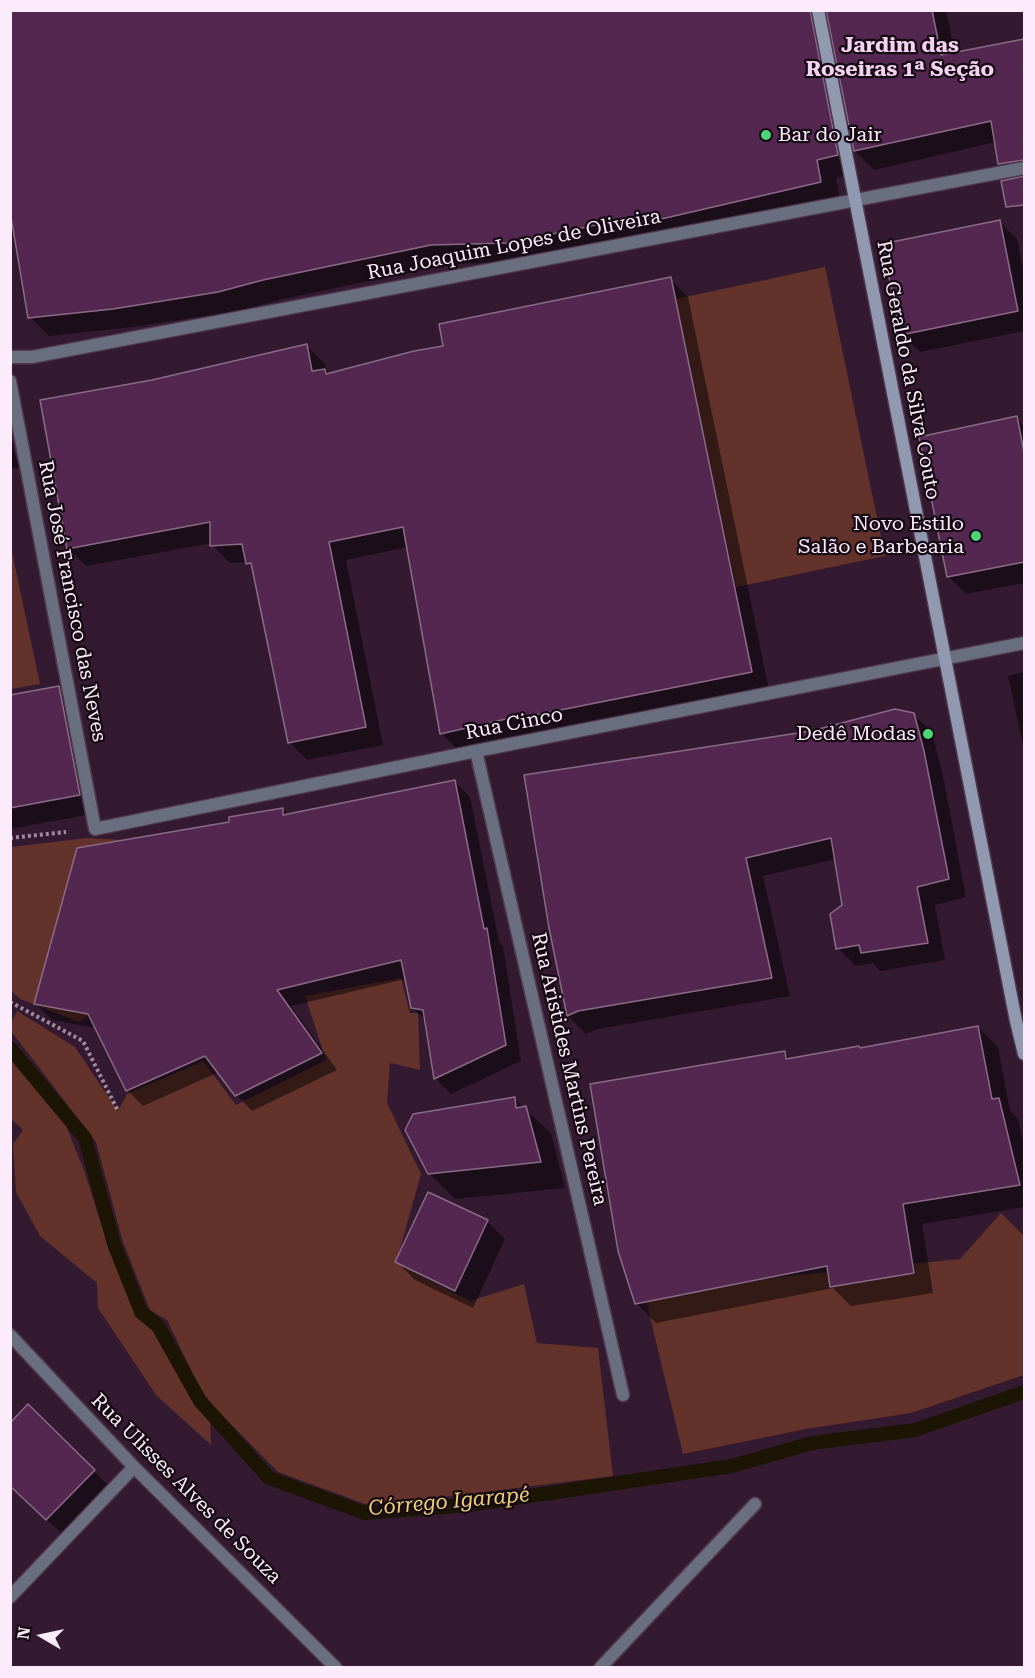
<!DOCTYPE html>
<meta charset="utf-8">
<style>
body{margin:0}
#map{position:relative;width:1035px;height:1678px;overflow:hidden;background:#331a31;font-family:"Roboto Serif",serif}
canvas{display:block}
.frame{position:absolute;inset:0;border:12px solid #fcebfa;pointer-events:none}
.north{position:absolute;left:12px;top:1606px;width:60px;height:60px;-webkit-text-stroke:4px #140913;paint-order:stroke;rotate:279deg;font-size:16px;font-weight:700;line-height:24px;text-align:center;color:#fcebfa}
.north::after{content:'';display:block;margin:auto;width:21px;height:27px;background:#fcebfa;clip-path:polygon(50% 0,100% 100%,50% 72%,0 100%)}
</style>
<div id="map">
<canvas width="1035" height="1678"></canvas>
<div class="frame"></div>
<div class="north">N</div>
</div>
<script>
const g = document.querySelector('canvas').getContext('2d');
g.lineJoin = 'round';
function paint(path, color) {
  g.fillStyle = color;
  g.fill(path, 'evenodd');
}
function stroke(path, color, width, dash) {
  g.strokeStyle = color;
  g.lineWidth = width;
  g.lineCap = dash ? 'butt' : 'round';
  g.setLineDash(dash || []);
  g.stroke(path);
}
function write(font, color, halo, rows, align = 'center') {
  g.font = font + ' "Roboto Serif",serif';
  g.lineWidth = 4.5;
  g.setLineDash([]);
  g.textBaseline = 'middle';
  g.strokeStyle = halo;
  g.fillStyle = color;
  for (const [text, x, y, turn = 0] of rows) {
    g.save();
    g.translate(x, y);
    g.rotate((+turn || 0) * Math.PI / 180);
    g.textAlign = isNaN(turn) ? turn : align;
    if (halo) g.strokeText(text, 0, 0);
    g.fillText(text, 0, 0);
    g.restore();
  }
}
paint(new Path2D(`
 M 825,267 L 885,556 L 736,587 L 676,299 Z
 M 10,543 L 40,684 L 11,689 L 10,689 Z
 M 87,838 L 180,843 L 148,975 L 79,1022 L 20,999 L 11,991 L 11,847 Z
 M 401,978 L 410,1013 L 418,1013 L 420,1070 L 390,1063 L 387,1103 L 421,1174 L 396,1263 L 470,1301 L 524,1284 L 537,1343 L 598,1348 L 613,1476 L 428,1499 L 365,1504 L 278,1472 L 204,1397 L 167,1320 L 150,1310 L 123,1242 L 96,1142 L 11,1031 L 11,1023 L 17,1011 L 75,1047 L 118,1111 L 127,1094 L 203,1061 L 236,1105 L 326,1060 L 305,996 Z
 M 10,1058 L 63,1118 L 85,1173 L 102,1227 L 135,1314 L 151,1328 L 210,1419 L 211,1445 L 156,1395 L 98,1308 L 97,1283 L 40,1236 L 16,1192 L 13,1144 L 23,1130 L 11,1119 Z
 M 1001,1213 L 1024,1236 L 1024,1375 L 911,1413 L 806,1429 L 683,1454 L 646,1300 L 779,1277 L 960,1259 Z`), '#63322a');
paint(new Path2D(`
 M 10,10 L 946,10 L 955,54 L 1024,41 L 1024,170 L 1017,171 L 998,152 L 996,142 L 874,170 L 855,151 L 829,22 L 828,32 L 856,174 L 836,178 L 840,201 L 528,262 L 451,264 L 283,299 L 238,311 L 133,327 L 49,336 L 30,317 Z
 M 999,221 L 1017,239 L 1024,275 L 1024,331 L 920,352 L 902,334 Z
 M 670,279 L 688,297 L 769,690 L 459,751 L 441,733 L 408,547 L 346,560 L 383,745 L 307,760 L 289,742 L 255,570 L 247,562 L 230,563 L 212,545 L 212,543 L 86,566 L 68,548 L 152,381 L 307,346 L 325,364 L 329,375 L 445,347 Z
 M 1016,418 L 1024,426 L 1024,586 L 1024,583 L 966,594 L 948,576 Z
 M 10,434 L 19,468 L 10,468 Z
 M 1024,672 L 1024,750 L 1008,676 Z
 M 59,687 L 77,705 L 97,813 L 10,829 L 10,696 Z
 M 913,714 L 932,733 L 942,771 L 966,897 L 935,905 L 945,960 L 880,971 L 873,963 L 856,966 L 838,948 L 843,906 L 836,859 L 763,876 L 790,996 L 597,1029 L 586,1034 L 568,1016 L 551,927 L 811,732 Z
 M 454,781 L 470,797 L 499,942 L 503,946 L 521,1061 L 451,1094 L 435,1078 L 426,1021 L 412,1007 L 405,979 L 291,1006 L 337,1070 L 252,1111 L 237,1095 L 219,1072 L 143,1106 L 127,1090 L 96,1028 L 52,1020 L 36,1004 L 231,823 L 283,809 L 289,816 Z
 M 978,1027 L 998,1047 L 1010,1111 L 1018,1119 L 1024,1146 L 1024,1207 L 922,1224 L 933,1293 L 851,1306 L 833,1288 L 656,1323 L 636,1303 L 784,1053 L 792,1060 L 861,1050 Z
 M 514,1099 L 551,1133 L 565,1188 L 455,1199 L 429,1173 Z
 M 487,1221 L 505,1239 L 473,1308 L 415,1280 L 397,1262 Z
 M 28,1407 L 112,1489 L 65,1537 L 10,1484 Z`), '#0007');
stroke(new Path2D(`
 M 10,1048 L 85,1138 L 114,1244 L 141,1312 L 158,1326 L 200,1401 L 269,1478 L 365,1513 L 469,1505 L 732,1466 L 812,1443 L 915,1430 L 1024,1392`), '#1c1503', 14);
const building = new Path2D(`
 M 10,10 L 810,10 L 838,155 L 817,160 L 821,182 L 631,226 L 630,218 L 508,243 L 431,245 L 263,280 L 218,292 L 113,309 L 28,318 L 10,211 Z
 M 826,10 L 932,10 L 941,55 L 1024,39 L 1024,160 L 998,164 L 991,121 L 854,151 Z
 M 1024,176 L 1024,205 L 1006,207 L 1001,181 Z
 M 1000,220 L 1018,311 L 901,335 L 882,244 Z
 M 671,277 L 752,672 L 515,719 L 515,717 L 440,734 L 403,527 L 329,542 L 366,727 L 288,743 L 251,563 L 246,564 L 242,544 L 210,546 L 210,522 L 67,549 L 40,400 L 152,380 L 307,344 L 312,371 L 325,369 L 326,374 L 414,351 L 443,346 L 439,324 Z
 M 1017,416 L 1024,452 L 1024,562 L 947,577 L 919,437 Z
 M 59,686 L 80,795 L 10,808 L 10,695 Z
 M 895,709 L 914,713 L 924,751 L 949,879 L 917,887 L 928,943 L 861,953 L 859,945 L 836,949 L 830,914 L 842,905 L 831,838 L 746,858 L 772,978 L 578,1011 L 567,1016 L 549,928 L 524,775 L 811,731 Z
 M 455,780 L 484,929 L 487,928 L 506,1045 L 434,1079 L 423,1010 L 411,1008 L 401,960 L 277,990 L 322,1053 L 235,1096 L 205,1056 L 126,1091 L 88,1014 L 34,1004 L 77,848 L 229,822 L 229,817 L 283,808 L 283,815 Z
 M 978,1026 L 992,1099 L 999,1098 L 1020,1185 L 903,1204 L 914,1273 L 830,1287 L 827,1266 L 635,1304 L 618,1251 L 590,1084 L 785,1051 L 786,1059 L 859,1046 L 860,1048 Z
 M 515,1097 L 516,1108 L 526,1106 L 541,1162 L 428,1174 L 405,1130 L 413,1114 Z
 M 428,1192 L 488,1220 L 455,1291 L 395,1262 Z
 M 28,1404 L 95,1470 L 46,1520 L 10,1486 L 10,1423 Z`);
paint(building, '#542750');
stroke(building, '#8a6b86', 1.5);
const street = new Path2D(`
 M 10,357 L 32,357 L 1024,168
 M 10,381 L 95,829 L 476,751 L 1024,643
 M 476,751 L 623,1395
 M 10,1335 L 134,1467 L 336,1668
 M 10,1597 L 134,1467
 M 600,1668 L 755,1504`);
const secondary = new Path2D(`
 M 818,10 L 1016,1021 L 1024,1054`);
stroke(street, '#4f374d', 15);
stroke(secondary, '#4f374d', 15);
stroke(new Path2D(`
 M 10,838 L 66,832
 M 10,1002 L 83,1041 L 118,1111`), '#9f8b9d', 4, [3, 3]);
stroke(street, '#696f7e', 12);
stroke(secondary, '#9199b1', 12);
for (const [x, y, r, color] of [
 [766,135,6,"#4ad677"],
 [976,536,6,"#4ad677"],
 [928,734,6,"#4ad677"]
]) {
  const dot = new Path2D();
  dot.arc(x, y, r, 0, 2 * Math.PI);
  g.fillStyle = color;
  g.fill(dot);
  stroke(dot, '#140913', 2);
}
write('20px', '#fcebfa', '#140913', [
 ["Bar do Jair",778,135,"left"],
 ["Novo Estilo",964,524],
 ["Salão e Barbearia",964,547],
 ["Dedê Modas",916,734]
], 'right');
write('20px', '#fcebfa', '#140913', [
 ["Rua Joaquim Lopes de Oliveira",514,245,-11],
 ["Rua Geraldo da Silva Couto",908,370,79],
 ["Rua José Francisco das Neves",72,601,79],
 ["Rua Cinco",514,724,-11],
 ["Rua Aristides Martins Pereira",569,1069,77],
 ["Rua Ulisses Alves de Souza",186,1489,45]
]);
write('bold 21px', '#f5d2f0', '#140913', [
 ["Jardim das",900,46],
 ["Roseiras 1ª Seção",900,70]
]);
write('italic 21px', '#efcf72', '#140913', [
 ["Córrego Igarapé",449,1502,-5]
]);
</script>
